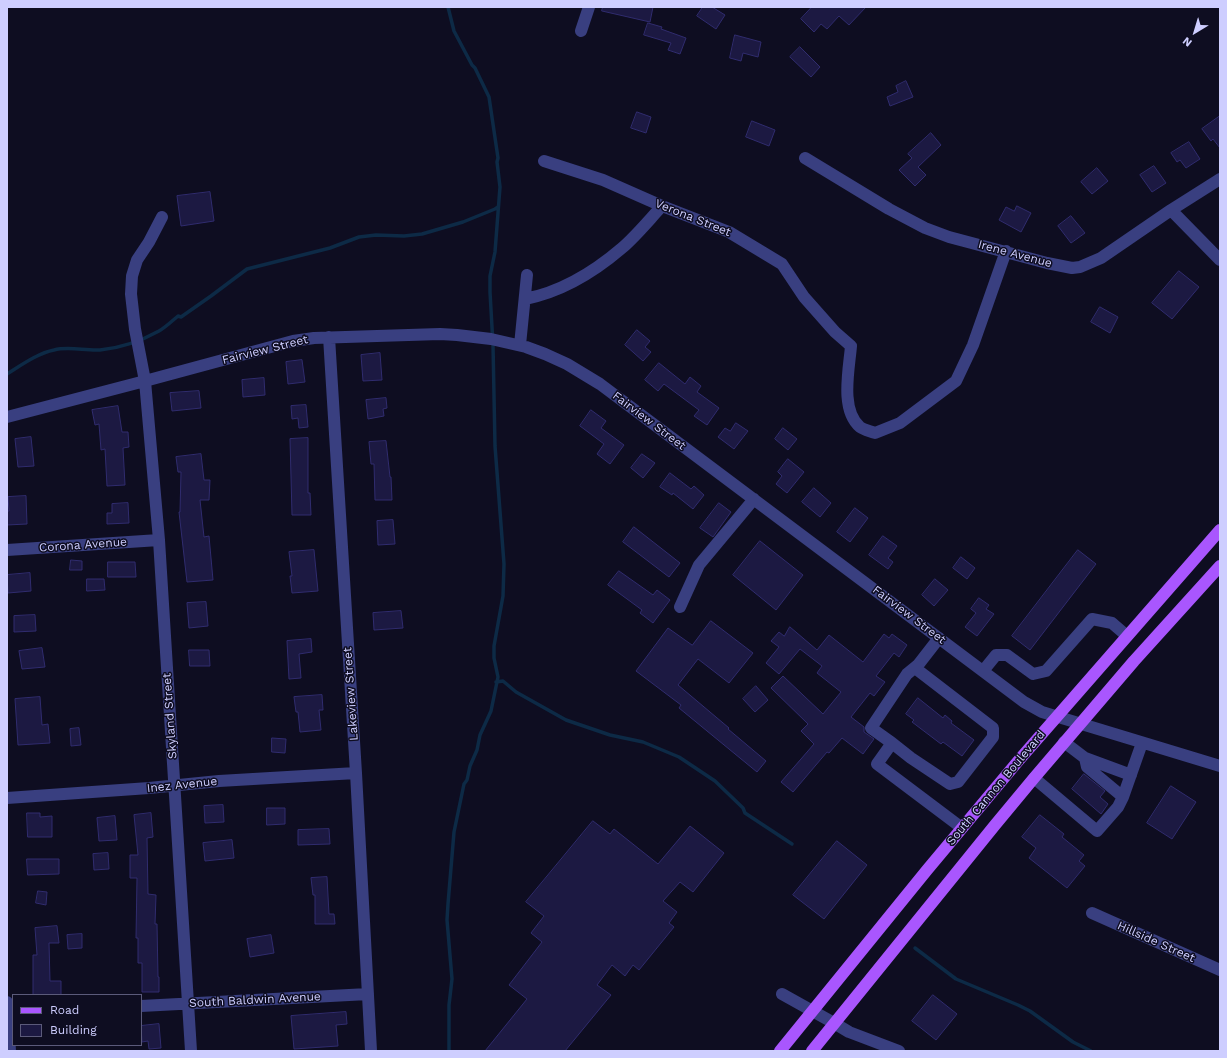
<!DOCTYPE html>
<style>
body{margin:0}
#map{position:relative;width:1227px;height:1058px;overflow:hidden;background:#0e0d21;font-family:"Work Sans",sans-serif}
canvas{display:block}
.frame{position:absolute;inset:0;border:8px solid #ceceff;pointer-events:none}
.legend{position:absolute;left:12px;top:994px;width:130px;height:52px;box-sizing:border-box;background:#0e0d21;border:1px solid #5b5a7a;margin:0;padding:5px 7px;list-style:none;font-size:12px;color:#ceceff}
.legend li{display:flex;align-items:center;gap:8px;height:20px}
.legend b{width:20px;border:1px solid #5b5a7a}
.north{position:absolute;left:1175px;top:12px;width:40px;height:40px;-webkit-text-stroke:3px #0e0d21;paint-order:stroke;rotate:218deg;font-size:11px;font-weight:700;line-height:16px;text-align:center;color:#ceceff}
.north::after{content:'';display:block;margin:auto;width:14px;height:18px;background:#ceceff;clip-path:polygon(50% 0,100% 100%,50% 72%,0 100%)}
</style>
<div id="map">
<canvas width="1227" height="1058"></canvas>
<div class="frame"></div>
<ul class="legend">
<li><b style="height:5px;background:#a956fe"></b>Road</li>
<li><b style="height:11px;background:#1c1942"></b>Building</li>
</ul>
<div class="north">N</div>
</div>
<script>
const g = document.querySelector('canvas').getContext('2d');
g.lineJoin = 'round';
function stroke(path, color, width, dash) {
  g.strokeStyle = color;
  g.lineWidth = width;
  g.lineCap = dash ? 'butt' : 'round';
  g.setLineDash(dash || []);
  g.stroke(path);
}
function paint(path, color) {
  g.fillStyle = color;
  g.fill(path, 'evenodd');
}
function write(font, color, halo, rows, align = 'center') {
  g.font = font + ' "Work Sans",sans-serif';
  g.lineWidth = 3;
  g.setLineDash([]);
  g.textBaseline = 'middle';
  g.strokeStyle = halo;
  g.fillStyle = color;
  for (const [text, x, y, turn = 0] of rows) {
    g.save();
    g.translate(x, y);
    g.rotate((+turn || 0) * Math.PI / 180);
    g.textAlign = isNaN(turn) ? turn : align;
    if (halo) g.strokeText(text, 0, 0);
    g.fillText(text, 0, 0);
    g.restore();
  }
}
stroke(new Path2D(`
 M 448,7 L 454,31 L 472,65 L 475,68 L 489,97 L 498,158 L 497,162 L 500,187 L 495,252 L 490,276 L 490,292 L 493,345 L 495,446 L 504,564 L 503,596 L 494,646 L 494,658 L 498,677 L 491,711 L 480,735 L 477,750 L 470,766 L 467,780 L 464,784 L 454,832 L 448,904 L 447,920 L 452,979 L 449,1005 L 449,1051
 M 7,374 C 20,366 38,353 54,350 C 69,346 85,351 100,350 C 120,348 141,341 159,331 C 166,327 172,321 178,316 L 181,317 L 211,296 L 247,269 L 330,248 L 359,237 L 376,235 L 404,236 L 422,234 L 463,222 L 495,209 L 498,207
 M 496,682 L 503,681 L 516,692 L 566,720 L 610,735 L 643,742 L 679,757 L 715,781 L 743,808 L 745,813 L 792,844
 M 915,948 L 956,979 L 1018,1005 L 1030,1011 L 1073,1042 L 1091,1051`), '#0d2a46', 3.5);
const building = new Path2D(`
 M 603,7 L 653,7 L 650,22 L 602,11 Z
 M 703,7 L 712,7 L 725,15 L 716,29 L 697,16 Z
 M 812,7 L 866,7 L 849,25 L 839,16 L 827,29 L 821,24 L 814,32 L 801,19 Z
 M 648,23 L 662,27 L 661,29 L 686,38 L 680,54 L 668,50 L 671,43 L 644,35 Z
 M 735,35 L 761,42 L 758,57 L 743,53 L 741,61 L 730,58 Z
 M 800,47 L 820,67 L 811,77 L 790,57 Z
 M 906,81 L 913,97 L 890,106 L 887,97 L 898,92 L 896,86 Z
 M 637,112 L 651,117 L 646,133 L 631,128 Z
 M 1220,116 L 1220,148 L 1213,139 L 1211,141 L 1202,129 Z
 M 752,121 L 775,130 L 769,146 L 746,137 Z
 M 931,133 L 941,145 L 918,167 L 926,175 L 915,186 L 899,170 L 912,158 L 908,154 Z
 M 1189,142 L 1200,159 L 1186,168 L 1180,160 L 1177,162 L 1171,153 Z
 M 1154,166 L 1166,183 L 1152,192 L 1140,175 Z
 M 1097,168 L 1108,181 L 1092,194 L 1081,182 Z
 M 210,192 L 214,221 L 181,226 L 177,196 Z
 M 1017,206 L 1031,213 L 1021,232 L 999,220 L 1006,207 L 1014,211 Z
 M 1071,216 L 1085,233 L 1071,243 L 1058,226 Z
 M 1179,271 L 1199,287 L 1172,319 L 1152,303 Z
 M 1100,307 L 1118,317 L 1110,333 L 1091,322 Z
 M 637,330 L 650,341 L 645,347 L 651,352 L 643,361 L 625,345 Z
 M 380,353 L 382,380 L 363,381 L 361,355 Z
 M 302,360 L 305,382 L 288,384 L 286,362 Z
 M 659,363 L 685,384 L 690,377 L 701,386 L 697,392 L 719,408 L 707,425 L 694,416 L 699,410 L 664,384 L 658,391 L 645,380 Z
 M 264,378 L 265,395 L 243,397 L 242,380 Z
 M 199,391 L 201,408 L 172,411 L 170,393 Z
 M 386,398 L 387,408 L 383,409 L 384,416 L 368,419 L 366,400 Z
 M 306,405 L 308,427 L 299,428 L 298,418 L 292,419 L 291,406 Z
 M 118,406 L 122,432 L 128,432 L 129,447 L 123,448 L 125,485 L 107,486 L 105,449 L 101,450 L 99,424 L 95,425 L 92,410 Z
 M 591,410 L 606,421 L 601,428 L 624,445 L 610,464 L 597,454 L 604,444 L 580,426 Z
 M 736,423 L 748,431 L 734,449 L 718,437 L 725,428 L 730,431 Z
 M 783,428 L 797,439 L 788,450 L 775,439 Z
 M 31,437 L 34,466 L 18,467 L 15,439 Z
 M 308,438 L 308,493 L 310,493 L 311,515 L 292,515 L 290,439 Z
 M 386,441 L 390,477 L 391,477 L 392,500 L 375,500 L 374,464 L 371,464 L 369,442 Z
 M 201,454 L 204,480 L 210,480 L 209,500 L 200,500 L 204,537 L 209,536 L 213,580 L 187,582 L 179,512 L 180,512 L 181,472 L 178,472 L 176,457 Z
 M 642,454 L 655,463 L 643,478 L 631,468 Z
 M 788,459 L 804,472 L 787,493 L 776,484 L 782,476 L 778,472 Z
 M 670,473 L 691,489 L 694,486 L 704,495 L 693,509 L 673,493 L 672,495 L 660,487 Z
 M 814,488 L 831,503 L 820,517 L 802,502 Z
 M 26,496 L 27,524 L 7,525 L 7,511 L 9,511 L 8,497 Z
 M 128,503 L 129,523 L 107,524 L 107,513 L 112,513 L 112,504 Z
 M 719,503 L 731,512 L 713,537 L 700,528 Z
 M 855,508 L 868,518 L 850,542 L 837,532 Z
 M 393,520 L 395,544 L 378,545 L 377,521 Z
 M 634,527 L 680,563 L 669,577 L 623,542 Z
 M 883,536 L 897,546 L 888,558 L 893,562 L 888,569 L 869,555 Z
 M 760,541 L 803,575 L 776,610 L 733,575 Z
 M 314,550 L 318,591 L 292,593 L 290,576 L 292,576 L 289,552 Z
 M 1078,550 L 1096,564 L 1030,650 L 1012,636 Z
 M 961,557 L 975,568 L 967,579 L 953,568 Z
 M 71,560 L 82,561 L 82,570 L 70,570 Z
 M 108,562 L 135,562 L 136,577 L 108,577 Z
 M 619,571 L 653,595 L 657,590 L 670,600 L 653,623 L 640,613 L 642,610 L 608,585 Z
 M 30,573 L 31,591 L 8,593 L 7,575 Z
 M 87,579 L 104,579 L 105,590 L 87,591 Z
 M 935,579 L 948,590 L 934,606 L 922,595 Z
 M 979,598 L 989,605 L 986,609 L 994,614 L 977,636 L 965,627 L 976,613 L 971,609 Z
 M 206,602 L 208,626 L 189,628 L 187,603 Z
 M 401,611 L 403,628 L 374,630 L 373,613 Z
 M 35,615 L 36,631 L 14,632 L 14,616 Z
 M 711,621 L 753,653 L 729,683 L 698,659 L 678,685 L 729,728 L 728,729 L 766,761 L 757,772 L 679,708 L 681,705 L 636,671 L 668,628 L 692,645 Z
 M 790,627 L 817,650 L 829,635 L 863,662 L 884,634 L 889,638 L 892,634 L 907,645 L 899,657 L 894,653 L 876,676 L 885,682 L 874,696 L 870,693 L 851,717 L 864,727 L 864,732 L 874,739 L 863,754 L 842,738 L 829,753 L 827,752 L 793,792 L 781,782 L 814,744 L 801,731 L 808,724 L 771,688 L 783,676 L 823,714 L 841,692 L 817,673 L 822,666 L 800,649 L 779,674 L 766,663 L 779,647 L 771,641 L 779,632 L 784,636 Z
 M 311,639 L 312,652 L 299,654 L 301,678 L 289,679 L 287,641 Z
 M 42,648 L 45,667 L 22,669 L 19,651 Z
 M 189,650 L 209,650 L 210,666 L 190,666 Z
 M 756,686 L 768,700 L 755,712 L 743,699 Z
 M 322,695 L 323,710 L 319,710 L 321,730 L 300,732 L 298,712 L 296,712 L 294,697 Z
 M 40,697 L 42,725 L 48,724 L 50,743 L 18,745 L 15,699 Z
 M 918,698 L 943,718 L 945,715 L 952,721 L 951,723 L 974,740 L 962,756 L 943,742 L 941,744 L 912,722 L 914,720 L 906,714 Z
 M 79,728 L 81,745 L 71,746 L 70,729 Z
 M 272,738 L 286,739 L 285,753 L 272,752 Z
 M 1084,774 L 1105,791 L 1100,797 L 1108,804 L 1101,814 L 1072,789 Z
 M 1171,786 L 1196,802 L 1172,839 L 1147,823 Z
 M 223,805 L 224,822 L 205,823 L 204,806 Z
 M 267,808 L 285,808 L 285,824 L 267,825 Z
 M 27,813 L 40,813 L 40,817 L 52,816 L 52,837 L 28,837 Z
 M 151,813 L 153,837 L 147,838 L 148,894 L 156,895 L 155,924 L 157,924 L 158,977 L 159,977 L 159,992 L 142,992 L 142,963 L 138,963 L 138,938 L 136,938 L 137,878 L 130,878 L 130,855 L 138,855 L 134,815 Z
 M 1040,815 L 1064,834 L 1062,837 L 1084,855 L 1079,861 L 1085,866 L 1067,888 L 1029,858 L 1036,848 L 1022,837 Z
 M 115,816 L 117,840 L 99,841 L 97,818 Z
 M 593,821 L 610,834 L 614,829 L 658,864 L 690,826 L 724,853 L 693,892 L 680,882 L 663,901 L 677,912 L 669,923 L 674,927 L 639,970 L 633,965 L 625,976 L 612,965 L 597,985 L 611,995 L 565,1051 L 485,1051 L 527,999 L 509,985 L 542,942 L 531,933 L 544,916 L 526,902 Z
 M 329,829 L 330,844 L 298,845 L 298,830 Z
 M 232,840 L 234,858 L 205,861 L 203,843 Z
 M 837,841 L 867,865 L 824,919 L 793,895 Z
 M 108,853 L 109,869 L 94,870 L 93,854 Z
 M 27,859 L 59,859 L 59,874 L 28,875 Z
 M 327,877 L 329,914 L 334,914 L 335,924 L 315,924 L 315,895 L 313,895 L 311,878 Z
 M 38,891 L 47,892 L 46,905 L 36,903 Z
 M 57,926 L 59,943 L 49,943 L 50,981 L 61,981 L 61,995 L 33,995 L 33,955 L 37,955 L 35,928 Z
 M 82,934 L 82,948 L 68,949 L 67,935 Z
 M 271,935 L 274,953 L 250,957 L 247,939 Z
 M 933,995 L 957,1014 L 936,1040 L 912,1021 Z
 M 346,1012 L 347,1024 L 336,1025 L 338,1046 L 294,1049 L 291,1016 Z
 M 159,1024 L 161,1048 L 149,1049 L 148,1041 L 142,1042 L 141,1026 Z`);
paint(building, '#1c1942');
stroke(building, '#302c6e', 1);
stroke(new Path2D(`
 M 581,31 L 589,7
 M 805,158 L 889,209 L 925,228 L 949,237 L 1047,263 L 1072,268 L 1080,267 L 1101,258 L 1171,210 L 1220,179
 M 544,161 L 603,180 L 662,206 L 729,232 L 782,264 L 804,297 L 835,332 L 851,346 C 849,370 840,410 860,427 C 864,430 870,431 875,433 L 900,423 L 956,381 L 973,345 L 1006,251
 M 1171,210 L 1220,260
 M 162,217 L 149,242 L 137,260 L 132,276 L 131,294 L 135,329 L 145,381 L 159,540 L 191,1051
 M 525,299 C 561,292 594,272 622,248 C 636,236 649,220 662,206
 M 329,337 L 356,773 L 371,1051
 M 520,345 L 527,275
 M 7,417 L 145,381 L 293,341 L 314,338 L 440,334 L 457,335 L 491,339 L 526,347 L 545,354 L 567,364 L 600,384 L 1024,702 L 1042,712 L 1220,766
 M 7,550 L 159,540
 M 680,607 L 699,565 L 754,499
 M 939,638 L 918,665 L 907,674 L 871,728 L 892,743 L 877,764 L 962,828
 M 983,671 L 996,655 L 1007,655 L 1033,674 L 1046,671 L 1092,619 L 1112,623 L 1127,636
 M 1064,742 L 1085,758 L 1131,775
 M 892,743 L 911,758 L 950,784 L 958,782 L 993,737 L 993,728 L 915,668
 M 1085,758 L 1087,767 L 1123,797
 M 1034,778 L 1097,831 L 1118,807 L 1123,797 L 1142,743
 M 7,798 L 149,788 L 219,781 L 356,773
 M 1092,913 L 1220,970
 M 782,994 L 834,1023 L 849,1032 L 899,1051
 M 7,1002 L 10,1051
 M 141,1006 L 368,994`), '#393f80', 12);
stroke(new Path2D(`
 M 780,1051 L 927,870 L 1019,760 L 1220,530
 M 812,1051 L 995,825 L 1034,778 L 1134,661 L 1220,566`), '#a956fe', 12);
write('12px', '#ceceff', '#0e0d21', [
 ["Verona Street",693,218,22],
 ["Irene Avenue",1015,254,15],
 ["Fairview Street",265,350,-14],
 ["Fairview Street",649,421,37],
 ["Corona Avenue",83,545,-4],
 ["Fairview Street",909,615,37],
 ["Lakeview Street",351,694,-94],
 ["Skyland Street",170,716,-94],
 ["Inez Avenue",182,785,-6],
 ["South Cannon Boulevard",996,788,-50],
 ["Hillside Street",1156,942,24],
 ["South Baldwin Avenue",255,1000,-3]
]);
</script>
